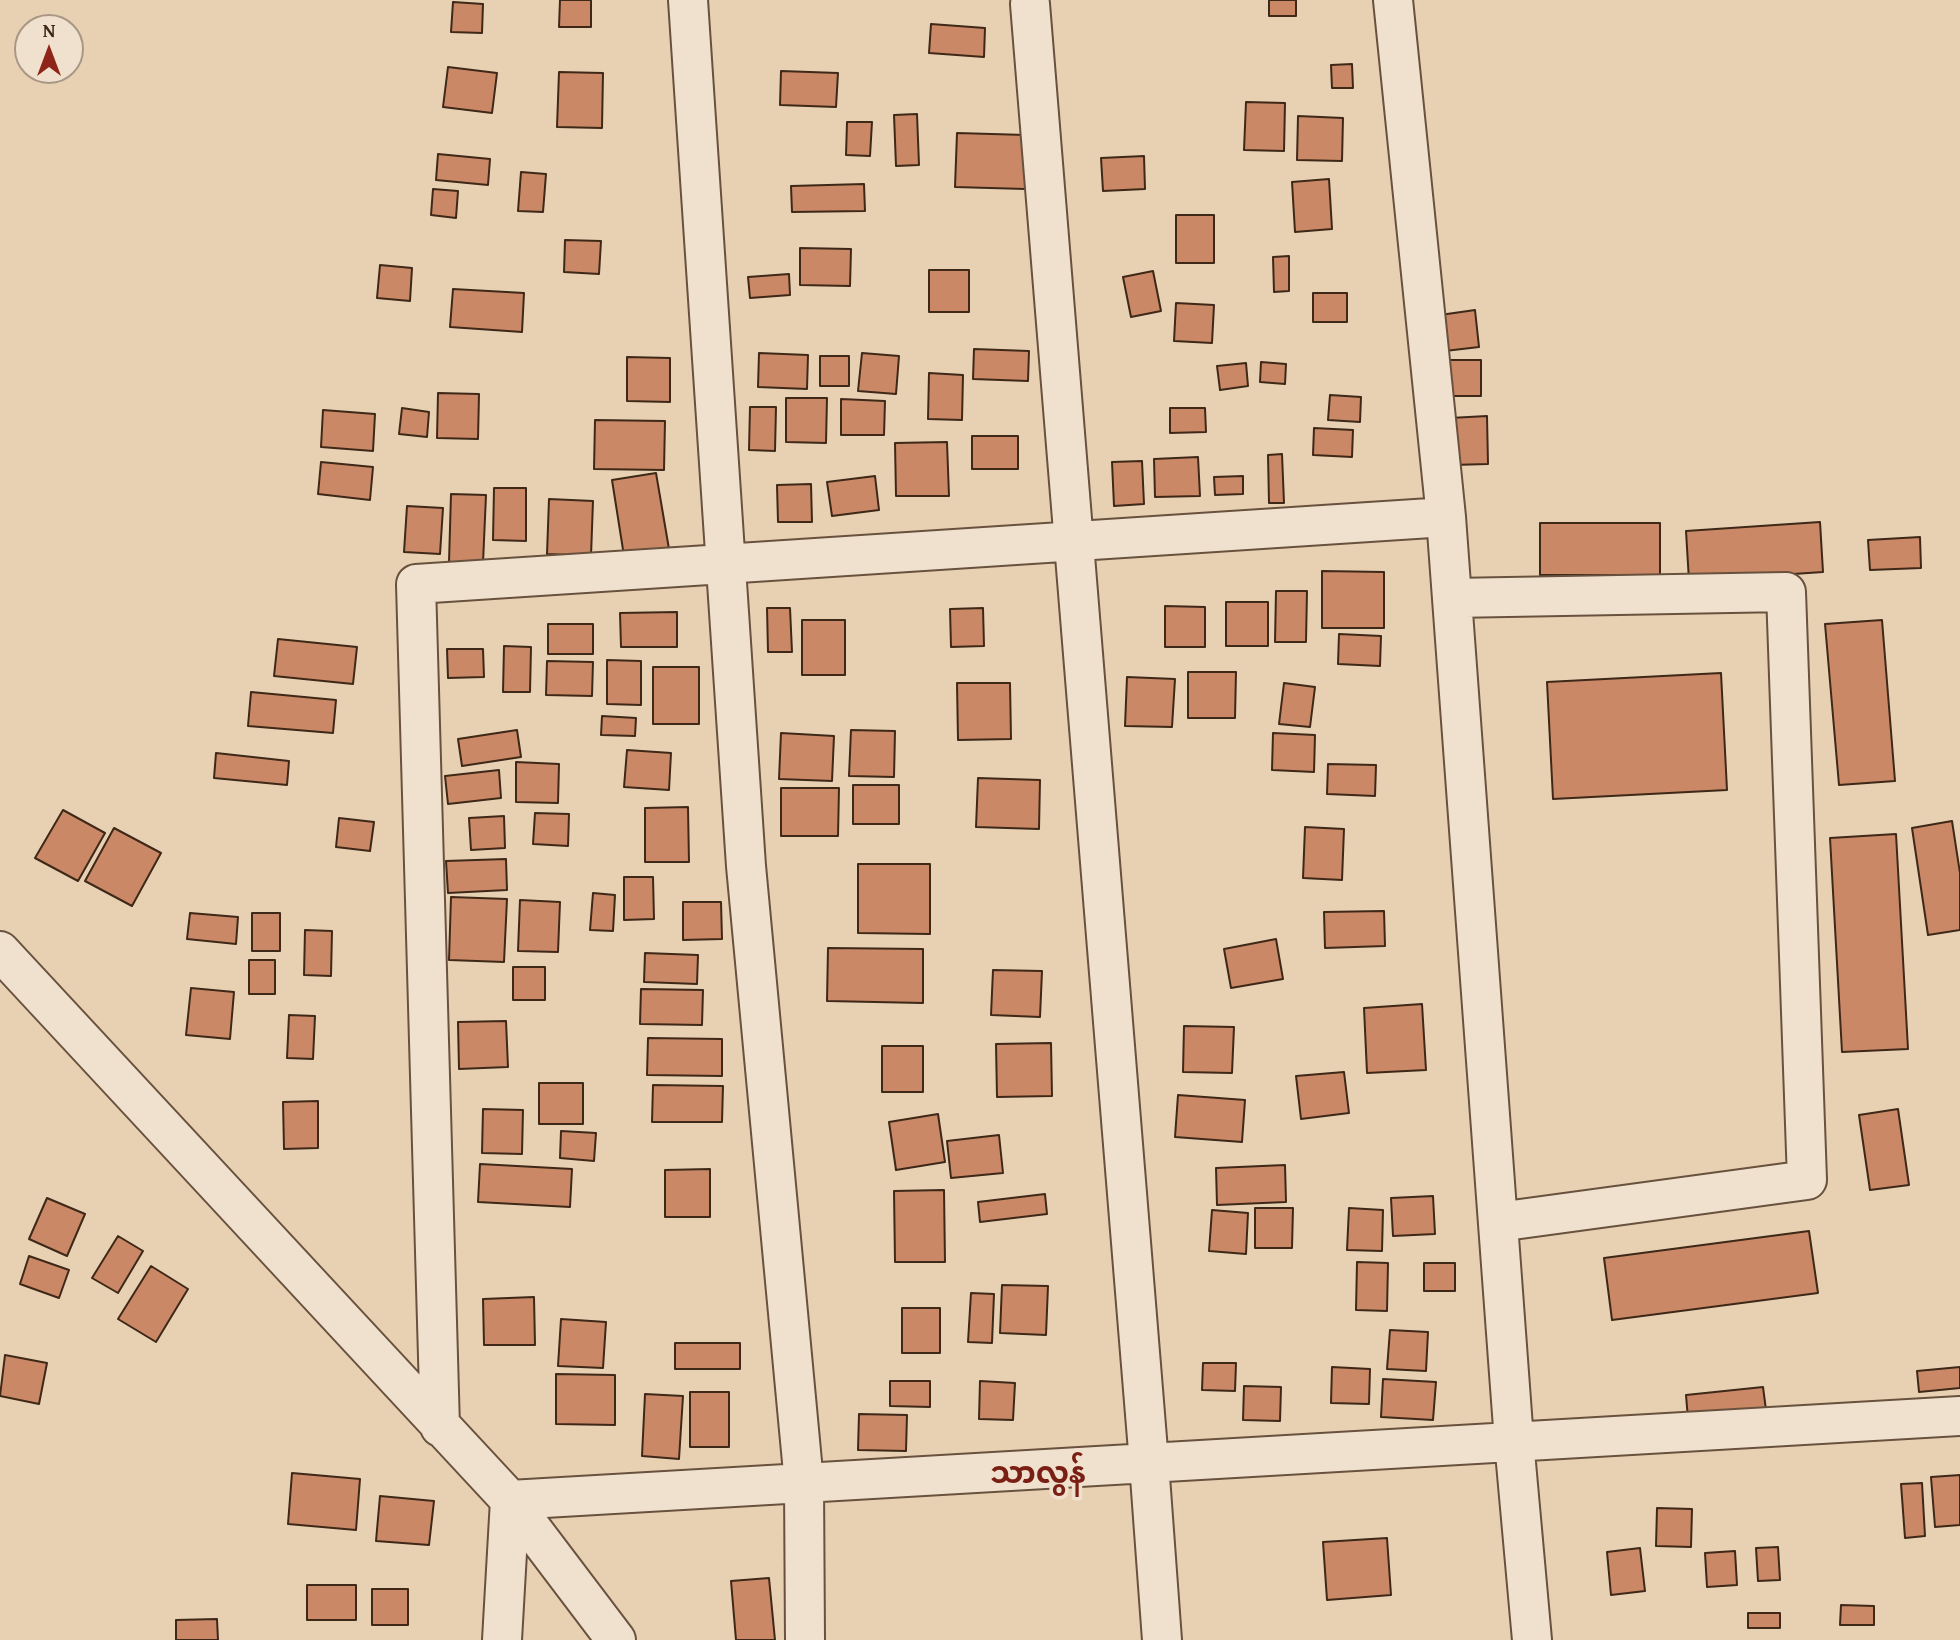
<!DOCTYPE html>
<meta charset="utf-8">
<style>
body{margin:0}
#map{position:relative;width:1960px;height:1640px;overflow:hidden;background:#e8d1b3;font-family:"Gentium Book Plus",serif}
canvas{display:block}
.north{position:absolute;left:14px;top:14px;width:70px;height:70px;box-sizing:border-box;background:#f0e1ce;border:2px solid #a99785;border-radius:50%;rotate:0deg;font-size:19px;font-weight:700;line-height:28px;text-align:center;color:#3e2817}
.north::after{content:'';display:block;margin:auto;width:24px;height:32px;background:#8f2418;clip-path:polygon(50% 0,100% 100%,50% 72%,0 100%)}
</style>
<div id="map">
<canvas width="1960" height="1640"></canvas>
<div class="north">N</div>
</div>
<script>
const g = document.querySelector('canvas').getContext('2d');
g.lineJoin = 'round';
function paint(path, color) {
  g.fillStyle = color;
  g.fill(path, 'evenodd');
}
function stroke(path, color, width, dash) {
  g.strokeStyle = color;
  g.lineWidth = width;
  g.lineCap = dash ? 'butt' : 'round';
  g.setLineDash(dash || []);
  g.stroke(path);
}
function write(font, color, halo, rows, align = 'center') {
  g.font = font + ' "Gentium Book Plus","Noto Sans Myanmar",serif';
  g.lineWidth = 7;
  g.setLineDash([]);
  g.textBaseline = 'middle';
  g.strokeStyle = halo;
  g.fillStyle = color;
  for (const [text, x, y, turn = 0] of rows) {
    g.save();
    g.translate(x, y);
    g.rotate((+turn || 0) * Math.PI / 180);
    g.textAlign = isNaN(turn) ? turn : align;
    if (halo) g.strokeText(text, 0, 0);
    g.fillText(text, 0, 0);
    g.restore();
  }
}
const building = new Path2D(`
 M 560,0 L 591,0 L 591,27 L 559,27 Z
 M 1269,0 L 1296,0 L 1296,16 L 1269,16 Z
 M 453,2 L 483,4 L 482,33 L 451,32 Z
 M 931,24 L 985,28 L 984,57 L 929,53 Z
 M 1352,64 L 1353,88 L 1332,88 L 1331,65 Z
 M 448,67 L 497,73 L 492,113 L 443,107 Z
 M 781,71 L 838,73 L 836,107 L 780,105 Z
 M 559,72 L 603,73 L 602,128 L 557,127 Z
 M 1246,102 L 1285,103 L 1284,151 L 1244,150 Z
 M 917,114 L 919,165 L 896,166 L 894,115 Z
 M 1298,116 L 1343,118 L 1342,161 L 1297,160 Z
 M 847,122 L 872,122 L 870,156 L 846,155 Z
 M 957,133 L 1026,135 L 1025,189 L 955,187 Z
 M 438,154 L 490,159 L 488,185 L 436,180 Z
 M 1144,156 L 1145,189 L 1103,191 L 1101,158 Z
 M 521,172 L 546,174 L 543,212 L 518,211 Z
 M 1329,179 L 1332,229 L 1295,232 L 1292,182 Z
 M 864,184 L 865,211 L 792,212 L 791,186 Z
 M 433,189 L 458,191 L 456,218 L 431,215 Z
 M 1176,215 L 1214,215 L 1214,263 L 1176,263 Z
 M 565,240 L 601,241 L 599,274 L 564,272 Z
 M 800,248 L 851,249 L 850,286 L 800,285 Z
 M 1289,256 L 1289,291 L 1274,292 L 1273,257 Z
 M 380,265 L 412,268 L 410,301 L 377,298 Z
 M 929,270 L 969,270 L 969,312 L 929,312 Z
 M 1153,271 L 1161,311 L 1131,317 L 1123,277 Z
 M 789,274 L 790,295 L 750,298 L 748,277 Z
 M 453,289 L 524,293 L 522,332 L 450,327 Z
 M 1313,293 L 1347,293 L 1347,322 L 1313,322 Z
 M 1176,303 L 1214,305 L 1212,343 L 1174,341 Z
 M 1475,310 L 1479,347 L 1445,351 L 1440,315 Z
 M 974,349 L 1029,351 L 1028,381 L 973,379 Z
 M 759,353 L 808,355 L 807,389 L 758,387 Z
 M 862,353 L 899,356 L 896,394 L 858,391 Z
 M 820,356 L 849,356 L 849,386 L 820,386 Z
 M 627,357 L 670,358 L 670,402 L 627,401 Z
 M 1449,360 L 1481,360 L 1481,396 L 1449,396 Z
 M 1261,362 L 1286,364 L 1285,384 L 1260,382 Z
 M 1246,363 L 1248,386 L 1220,390 L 1217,366 Z
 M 929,373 L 963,375 L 962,420 L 928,419 Z
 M 438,393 L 479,394 L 478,439 L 437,438 Z
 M 1330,395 L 1361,397 L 1360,422 L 1328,420 Z
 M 786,398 L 827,398 L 826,443 L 786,442 Z
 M 841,399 L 885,401 L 884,435 L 841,435 Z
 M 750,407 L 776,407 L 775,451 L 749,450 Z
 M 402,408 L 429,412 L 427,437 L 399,434 Z
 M 1170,408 L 1205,408 L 1206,432 L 1170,433 Z
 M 323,410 L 375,414 L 373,451 L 321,447 Z
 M 1487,416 L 1488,464 L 1452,465 L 1450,418 Z
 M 595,420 L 665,421 L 664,470 L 594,469 Z
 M 1314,428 L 1353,430 L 1352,457 L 1313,455 Z
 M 972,436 L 1018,436 L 1018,469 L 972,469 Z
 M 947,442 L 949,496 L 896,496 L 895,443 Z
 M 1282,454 L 1284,503 L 1269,503 L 1268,455 Z
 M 1198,457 L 1200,496 L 1155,497 L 1154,459 Z
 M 1142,461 L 1144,504 L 1114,506 L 1112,462 Z
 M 321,462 L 373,467 L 370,500 L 318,494 Z
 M 656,473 L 669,549 L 624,556 L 612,480 Z
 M 875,476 L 879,510 L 832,516 L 827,482 Z
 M 1243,476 L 1243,494 L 1215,495 L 1214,477 Z
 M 811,484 L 812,522 L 778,522 L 777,485 Z
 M 494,488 L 526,488 L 526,541 L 493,540 Z
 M 451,494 L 486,495 L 483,563 L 449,562 Z
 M 549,499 L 593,501 L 591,556 L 547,554 Z
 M 407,506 L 443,508 L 440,554 L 404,552 Z
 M 1820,522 L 1823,572 L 1689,581 L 1686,531 Z
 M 1540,523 L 1660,523 L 1660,575 L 1540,575 Z
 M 1920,537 L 1921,568 L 1870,570 L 1868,540 Z
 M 1322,571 L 1384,572 L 1384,628 L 1322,628 Z
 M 1276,591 L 1307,591 L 1306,642 L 1275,642 Z
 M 1226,602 L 1268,602 L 1268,646 L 1226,646 Z
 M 1165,606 L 1205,607 L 1205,647 L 1165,647 Z
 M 767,608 L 790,608 L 792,652 L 768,652 Z
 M 983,608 L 984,646 L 951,647 L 950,609 Z
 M 677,612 L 677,647 L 621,647 L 620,613 Z
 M 802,620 L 845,620 L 845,675 L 802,675 Z
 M 1882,620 L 1895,781 L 1839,785 L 1825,624 Z
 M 548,624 L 593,624 L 593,654 L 548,654 Z
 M 1339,634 L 1381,636 L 1380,666 L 1338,664 Z
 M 278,639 L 357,647 L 353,684 L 274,676 Z
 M 504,646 L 531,647 L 530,692 L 503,692 Z
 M 447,649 L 483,649 L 484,677 L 448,678 Z
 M 607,660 L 641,661 L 641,705 L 607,704 Z
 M 547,661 L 593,662 L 592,696 L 546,695 Z
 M 653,667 L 699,667 L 699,724 L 653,724 Z
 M 1188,672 L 1236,672 L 1235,718 L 1188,718 Z
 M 1721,673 L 1727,790 L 1553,799 L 1547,682 Z
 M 1127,677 L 1175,679 L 1172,727 L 1125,726 Z
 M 957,683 L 1010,683 L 1011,739 L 958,740 Z
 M 1284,683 L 1315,687 L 1310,727 L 1279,724 Z
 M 251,692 L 336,700 L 333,733 L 248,726 Z
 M 602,716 L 636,718 L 635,736 L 601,735 Z
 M 517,730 L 521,757 L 462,766 L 458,739 Z
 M 851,730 L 895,731 L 894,777 L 849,776 Z
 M 781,733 L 834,736 L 832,781 L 779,779 Z
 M 1273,733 L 1315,735 L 1314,772 L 1272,770 Z
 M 627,750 L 671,753 L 669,790 L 624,787 Z
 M 216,753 L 289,761 L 287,785 L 214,778 Z
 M 516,762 L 559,764 L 558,803 L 516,802 Z
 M 1328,764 L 1376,765 L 1375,796 L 1327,794 Z
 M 499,770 L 501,798 L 448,804 L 445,776 Z
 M 978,778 L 1040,780 L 1039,829 L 976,827 Z
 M 853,785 L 899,785 L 899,824 L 853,824 Z
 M 781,788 L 839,788 L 838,836 L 781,836 Z
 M 688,807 L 689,862 L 645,862 L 645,808 Z
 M 63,810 L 105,833 L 78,881 L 35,858 Z
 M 535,813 L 569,814 L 568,846 L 533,844 Z
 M 504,816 L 505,848 L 471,850 L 469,818 Z
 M 339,818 L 374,822 L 370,851 L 336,847 Z
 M 1952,821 L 1960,873 L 1960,930 L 1928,935 L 1912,828 Z
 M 1305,827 L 1344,829 L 1342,880 L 1303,878 Z
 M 114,828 L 161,853 L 132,906 L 85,881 Z
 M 1896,834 L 1908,1049 L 1842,1052 L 1830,838 Z
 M 506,859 L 507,890 L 448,893 L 446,861 Z
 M 858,864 L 930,864 L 930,934 L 858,933 Z
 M 624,877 L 653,877 L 654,919 L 624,920 Z
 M 593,893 L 615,895 L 613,931 L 590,930 Z
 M 451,897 L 507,899 L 504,962 L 449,960 Z
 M 520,900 L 560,902 L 558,952 L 518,951 Z
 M 683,902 L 721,902 L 722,939 L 683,940 Z
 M 1384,911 L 1385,946 L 1325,948 L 1324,912 Z
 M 190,913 L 238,917 L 236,944 L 187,939 Z
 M 252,913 L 280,913 L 280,951 L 252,951 Z
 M 305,930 L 332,931 L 331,976 L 304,975 Z
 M 1276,939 L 1283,979 L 1231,988 L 1224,949 Z
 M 828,948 L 923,949 L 923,1003 L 827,1001 Z
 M 645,953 L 698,955 L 697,984 L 644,982 Z
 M 249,960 L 275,960 L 275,994 L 249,994 Z
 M 513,967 L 545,967 L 545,1000 L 513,1000 Z
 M 993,970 L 1042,971 L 1040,1017 L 991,1015 Z
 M 191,988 L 234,992 L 230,1039 L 186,1035 Z
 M 641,989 L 703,990 L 702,1025 L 640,1024 Z
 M 1422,1004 L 1426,1070 L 1367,1073 L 1364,1008 Z
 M 289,1015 L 315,1016 L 313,1059 L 287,1058 Z
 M 506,1021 L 508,1067 L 459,1069 L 458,1022 Z
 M 1184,1026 L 1234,1027 L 1232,1073 L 1183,1072 Z
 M 648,1038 L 722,1039 L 722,1076 L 647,1075 Z
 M 1051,1043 L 1052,1096 L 997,1097 L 996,1044 Z
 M 882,1046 L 923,1046 L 923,1092 L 882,1092 Z
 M 1344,1072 L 1349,1113 L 1301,1119 L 1296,1076 Z
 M 539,1083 L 583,1083 L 583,1124 L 539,1124 Z
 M 653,1085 L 723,1086 L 722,1122 L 652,1122 Z
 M 1178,1095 L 1245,1100 L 1242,1142 L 1175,1137 Z
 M 318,1101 L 318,1148 L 284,1149 L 283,1102 Z
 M 483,1109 L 523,1110 L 522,1154 L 482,1153 Z
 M 1898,1109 L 1909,1185 L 1870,1190 L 1859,1115 Z
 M 938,1114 L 945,1162 L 896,1170 L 889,1122 Z
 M 561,1131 L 596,1133 L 594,1161 L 560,1158 Z
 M 999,1135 L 1003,1173 L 951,1178 L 947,1141 Z
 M 480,1164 L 572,1169 L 570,1207 L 478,1202 Z
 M 1285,1165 L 1286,1202 L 1217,1205 L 1216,1168 Z
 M 710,1169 L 710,1217 L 665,1217 L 665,1170 Z
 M 944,1190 L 945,1262 L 895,1262 L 894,1191 Z
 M 1045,1194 L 1047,1214 L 980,1222 L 978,1202 Z
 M 1433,1196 L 1435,1234 L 1393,1236 L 1391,1198 Z
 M 47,1198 L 85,1214 L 67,1256 L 29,1239 Z
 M 1255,1208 L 1293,1208 L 1292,1248 L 1255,1248 Z
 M 1349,1208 L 1383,1210 L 1382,1251 L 1347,1250 Z
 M 1212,1210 L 1248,1213 L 1246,1254 L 1209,1251 Z
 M 1809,1231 L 1818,1293 L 1612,1320 L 1604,1258 Z
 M 118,1236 L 143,1251 L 118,1293 L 92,1278 Z
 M 29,1256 L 69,1270 L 59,1298 L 20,1284 Z
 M 1357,1262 L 1388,1263 L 1387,1311 L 1356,1310 Z
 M 1424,1263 L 1455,1263 L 1455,1291 L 1424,1291 Z
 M 151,1266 L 188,1289 L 156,1342 L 118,1319 Z
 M 1002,1285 L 1048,1286 L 1046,1335 L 1000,1333 Z
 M 971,1293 L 994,1294 L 992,1343 L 968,1342 Z
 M 534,1297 L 535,1345 L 484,1345 L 483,1299 Z
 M 902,1308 L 940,1308 L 940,1353 L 902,1353 Z
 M 561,1319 L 606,1322 L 603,1368 L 558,1366 Z
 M 1390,1330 L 1428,1332 L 1426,1371 L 1387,1369 Z
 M 675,1343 L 740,1343 L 740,1369 L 675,1369 Z
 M 5,1355 L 47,1363 L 39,1404 L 0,1396 Z
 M 1203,1363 L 1236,1363 L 1235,1391 L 1202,1390 Z
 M 1332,1367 L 1370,1369 L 1369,1404 L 1331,1403 Z
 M 1960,1367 L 1960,1388 L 1919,1392 L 1917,1371 Z
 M 556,1374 L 615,1375 L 615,1425 L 556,1424 Z
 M 1383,1379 L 1436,1382 L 1433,1420 L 1381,1417 Z
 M 890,1381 L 930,1381 L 930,1407 L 890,1406 Z
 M 980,1381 L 1015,1383 L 1013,1420 L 979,1419 Z
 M 1244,1386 L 1281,1387 L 1280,1421 L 1243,1420 Z
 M 1763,1387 L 1766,1410 L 1688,1419 L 1686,1395 Z
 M 690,1392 L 729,1392 L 729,1447 L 690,1447 Z
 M 645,1394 L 683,1396 L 679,1459 L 642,1456 Z
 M 859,1414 L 907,1415 L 906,1451 L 858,1450 Z
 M 292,1473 L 360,1479 L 356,1530 L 288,1524 Z
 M 1960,1475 L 1960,1525 L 1935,1527 L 1931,1477 Z
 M 1922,1483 L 1925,1536 L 1905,1538 L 1901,1484 Z
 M 380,1496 L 434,1501 L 429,1545 L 376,1541 Z
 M 1657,1508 L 1692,1509 L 1691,1547 L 1656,1546 Z
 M 1387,1538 L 1391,1595 L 1327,1600 L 1323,1542 Z
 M 1778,1547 L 1780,1580 L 1758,1581 L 1756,1548 Z
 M 1640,1548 L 1645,1591 L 1611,1595 L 1607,1552 Z
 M 1735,1551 L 1737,1585 L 1707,1587 L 1705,1553 Z
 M 769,1578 L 775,1640 L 736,1640 L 731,1581 Z
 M 307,1585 L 356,1585 L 356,1620 L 307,1620 Z
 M 372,1589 L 408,1589 L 408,1625 L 372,1625 Z
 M 1841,1605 L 1874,1606 L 1874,1625 L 1840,1625 Z
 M 1748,1613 L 1780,1613 L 1780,1628 L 1748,1628 Z
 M 217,1619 L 218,1640 L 176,1640 L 176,1620 Z`);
paint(building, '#ca8867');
stroke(building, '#3e2817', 2);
const minor = new Path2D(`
 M 688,0 L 746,866 L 804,1483 L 805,1640
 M 1393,0 L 1446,517 L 1514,1441 L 1532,1640
 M 1030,4 L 1149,1463 L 1162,1640
 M 1452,598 L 1786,592 L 1807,1180 L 1498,1222
 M 0,951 L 510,1500 L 616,1640
 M 440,1427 L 416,584 L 1446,517
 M 502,1640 L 510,1500 L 1960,1416`);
stroke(minor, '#68523e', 42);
stroke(minor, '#f0e1ce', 38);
write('bold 30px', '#7a1f14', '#f0e1ce', [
 ["သာလွန်",1038,1475]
]);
</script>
